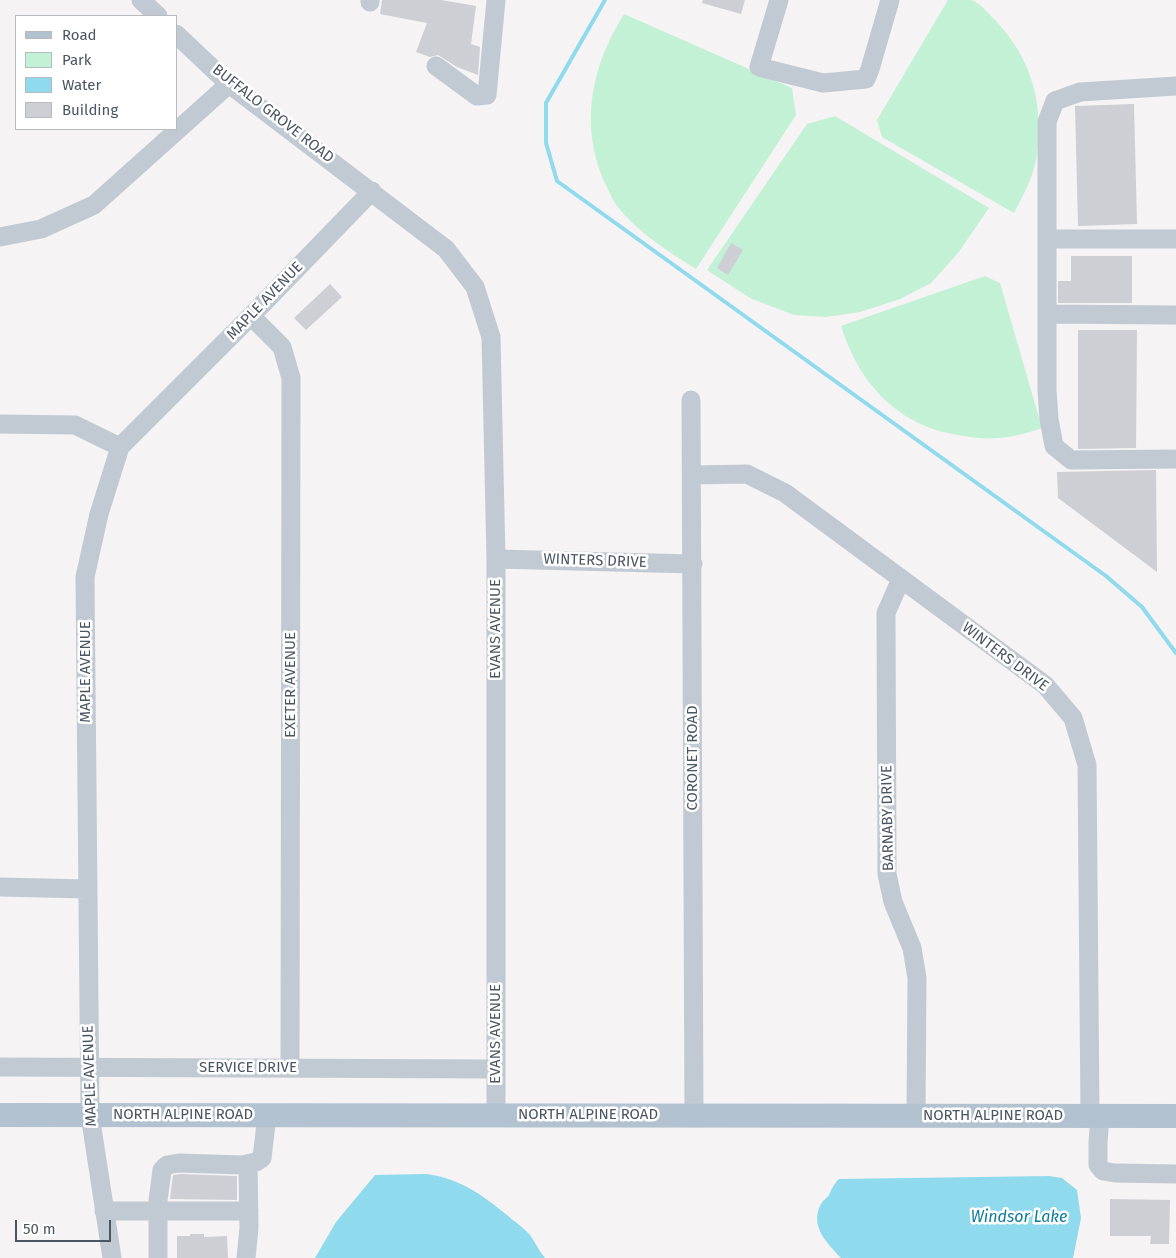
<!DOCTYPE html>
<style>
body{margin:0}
#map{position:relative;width:1176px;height:1258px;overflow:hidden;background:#f5f3f3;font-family:"Fira Sans",sans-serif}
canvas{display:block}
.legend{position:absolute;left:15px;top:15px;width:162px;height:115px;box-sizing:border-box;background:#fff;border:1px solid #b7bbc0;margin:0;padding:6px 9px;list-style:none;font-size:15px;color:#4a5661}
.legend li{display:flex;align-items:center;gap:10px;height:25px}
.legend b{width:25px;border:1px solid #b7bbc0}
.scale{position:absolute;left:15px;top:1220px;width:96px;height:22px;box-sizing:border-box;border:2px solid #4a5661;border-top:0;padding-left:6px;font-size:15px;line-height:18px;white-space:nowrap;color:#4a5661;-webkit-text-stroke:4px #fff;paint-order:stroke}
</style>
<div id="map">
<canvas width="1176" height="1258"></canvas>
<ul class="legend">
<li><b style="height:6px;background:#b3c2d1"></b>Road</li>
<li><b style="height:14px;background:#c3f1d5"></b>Park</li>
<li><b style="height:14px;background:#90daee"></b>Water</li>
<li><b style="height:14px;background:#cdcfd5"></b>Building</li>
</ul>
<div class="scale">50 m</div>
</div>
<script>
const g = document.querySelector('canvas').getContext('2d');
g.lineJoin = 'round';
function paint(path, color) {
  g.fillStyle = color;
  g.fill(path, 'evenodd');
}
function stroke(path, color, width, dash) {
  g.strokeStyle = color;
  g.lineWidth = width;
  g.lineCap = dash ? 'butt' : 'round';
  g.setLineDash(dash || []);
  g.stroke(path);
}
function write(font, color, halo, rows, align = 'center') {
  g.font = font + ' "Fira Sans",sans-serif';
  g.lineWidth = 5;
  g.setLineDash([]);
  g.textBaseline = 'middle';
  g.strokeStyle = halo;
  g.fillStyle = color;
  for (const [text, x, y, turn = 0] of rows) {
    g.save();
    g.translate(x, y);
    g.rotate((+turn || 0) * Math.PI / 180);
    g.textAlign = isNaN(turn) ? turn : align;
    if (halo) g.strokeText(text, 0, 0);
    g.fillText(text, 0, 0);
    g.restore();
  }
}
paint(new Path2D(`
 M 948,0 C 954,0 964,0 971,0 C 979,2 988,13 994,19 C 1030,56 1044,101 1037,153 C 1035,174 1024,194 1014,213 L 882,137 L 877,120 Z
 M 624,14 L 792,88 L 796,115 L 696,269 C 669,252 642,235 621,211 C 613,202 609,191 604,181 C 579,124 592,65 624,14 Z
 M 835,116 L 989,208 L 958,253 L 931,283 L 900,299 L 860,312 L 826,317 L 794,315 L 750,298 L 707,270 L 807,124 Z
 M 985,276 L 1000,283 L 1042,428 C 1028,433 1013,437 998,438 C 987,439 975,438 964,436 C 900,428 860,386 841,326 Z`), '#c3f1d5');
paint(new Path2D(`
 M 426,1174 C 461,1179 481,1194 507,1215 C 515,1222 523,1227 530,1235 C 535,1242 539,1251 545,1258 L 315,1258 L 336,1222 L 375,1175 Z
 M 1049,1176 L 1062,1178 L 1077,1190 L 1081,1218 L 1073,1258 L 841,1258 C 827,1243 809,1226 821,1204 C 823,1200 827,1198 829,1195 C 832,1188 834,1184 839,1179 Z`), '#90daee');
stroke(new Path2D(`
 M 605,0 L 546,103 L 546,143 L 557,181 L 1106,576 L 1142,607 L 1176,653`), '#90daee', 4);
paint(new Path2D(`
 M 382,0 L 441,0 L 476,6 L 471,44 L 480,47 L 478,75 L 457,67 L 438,55 L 430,57 L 416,52 L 427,23 L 380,14 Z
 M 703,0 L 745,0 L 741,14 L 702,3 Z
 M 1134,104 L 1137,224 L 1078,226 L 1075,106 Z
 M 731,243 L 743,250 L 728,275 L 717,268 Z
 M 1071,256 L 1132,256 L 1132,303 L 1058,303 L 1058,281 L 1071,281 Z
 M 330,284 L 342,297 L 306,330 L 294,318 Z
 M 1078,330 L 1137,330 L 1136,448 L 1078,449 Z
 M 1156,470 L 1157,572 L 1058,498 L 1057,472 Z
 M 180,1174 L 237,1176 L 237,1200 L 170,1199 L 173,1175 Z
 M 1110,1199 L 1170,1200 L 1169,1244 L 1150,1244 L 1151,1236 L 1110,1236 Z
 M 190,1234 L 204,1234 L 204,1237 L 227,1236 L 228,1258 L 177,1258 L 177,1236 L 190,1236 Z`), '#cdcfd5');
stroke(new Path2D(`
 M 141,0 L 158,16
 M 779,0 L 759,67 L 823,83 L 866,79 L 870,69 L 890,0
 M 370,2 L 370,0
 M 176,34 L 229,84 L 446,249 L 475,287 L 491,337 L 496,559 L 496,1115
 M 436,66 L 477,96 L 487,95 L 496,0
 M 1176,86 L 1080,92 L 1055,101 L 1047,122 L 1047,390 L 1049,419 L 1054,446 L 1071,460 L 1176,459
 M 0,237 L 41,229 L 94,205 L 229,84
 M 1047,239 L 1176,239
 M 1047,314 L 1176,315
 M 251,316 L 282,347 L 291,378 L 290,1068
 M 691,400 L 694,1116
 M 0,424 L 75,425 L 120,447
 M 692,475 L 747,474 L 785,493 L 1045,685 L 1073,718 L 1087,765 L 1090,1116
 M 496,559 L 693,564
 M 901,579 L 886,613 L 887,874 L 893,902 L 912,948 L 917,978 L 916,1116
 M 0,887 L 87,889
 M 0,1067 L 496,1069
 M 1100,1116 L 1098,1143 L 1098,1165 L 1103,1171 L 1115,1173 L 1176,1174
 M 104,1211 L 249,1211
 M 112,1258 L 90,1115 L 85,577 L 99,514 L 120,447 L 251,316 L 372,191
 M 158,1258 L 158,1201 L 162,1170 L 167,1165 L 179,1163 L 242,1165 L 256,1162 L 262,1158 L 267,1115
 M 246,1258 L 249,1228 L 248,1164`), '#c1cad2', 19);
stroke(new Path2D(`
 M 0,1115 L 1176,1116`), '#b3c2d1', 24);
write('15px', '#4a5661', '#fff', [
 ["BUFFALO GROVE ROAD",273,114,38],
 ["MAPLE AVENUE",265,301,-46],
 ["WINTERS DRIVE",595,561,2],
 ["EVANS AVENUE",496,629,-90],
 ["WINTERS DRIVE",1005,657,37],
 ["MAPLE AVENUE",86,672,-90],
 ["EXETER AVENUE",291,685,-90],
 ["CORONET ROAD",693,758,-90],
 ["BARNABY DRIVE",888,818,-91],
 ["EVANS AVENUE",496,1034,-90],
 ["SERVICE DRIVE",248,1068],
 ["MAPLE AVENUE",90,1076,-92],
 ["NORTH ALPINE ROAD",183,1115],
 ["NORTH ALPINE ROAD",588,1115],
 ["NORTH ALPINE ROAD",993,1116]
]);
write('italic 16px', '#0c7c9b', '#fff', [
 ["Windsor Lake",1019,1218]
]);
</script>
